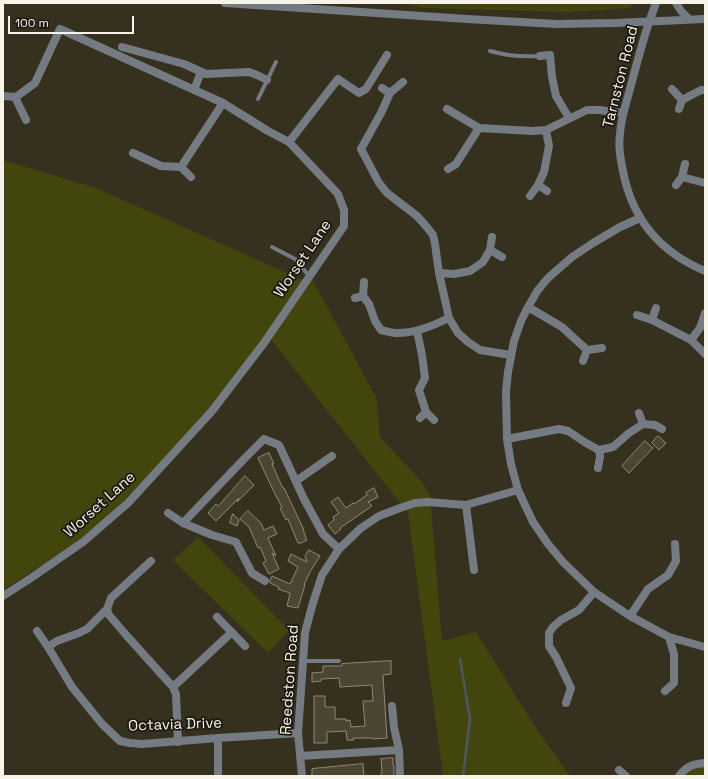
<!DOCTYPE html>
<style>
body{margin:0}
#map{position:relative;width:708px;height:779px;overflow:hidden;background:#36301e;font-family:"Space Grotesk",sans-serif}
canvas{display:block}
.frame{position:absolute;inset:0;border:4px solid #f7f3e8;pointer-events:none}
.scale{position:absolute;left:8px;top:16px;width:126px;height:18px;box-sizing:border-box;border:2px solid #f7f3e8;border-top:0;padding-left:5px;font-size:12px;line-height:14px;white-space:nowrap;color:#f7f3e8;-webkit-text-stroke:3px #1b1810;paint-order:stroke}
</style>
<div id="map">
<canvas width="708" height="779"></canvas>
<div class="frame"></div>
<div class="scale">100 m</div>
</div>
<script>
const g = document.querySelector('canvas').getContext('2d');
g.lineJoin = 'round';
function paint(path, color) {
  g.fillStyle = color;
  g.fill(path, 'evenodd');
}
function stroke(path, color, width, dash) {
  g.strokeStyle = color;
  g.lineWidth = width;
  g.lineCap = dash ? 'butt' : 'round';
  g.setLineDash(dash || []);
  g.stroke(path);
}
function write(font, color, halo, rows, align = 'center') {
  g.font = font + ' "Space Grotesk",sans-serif';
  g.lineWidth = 3.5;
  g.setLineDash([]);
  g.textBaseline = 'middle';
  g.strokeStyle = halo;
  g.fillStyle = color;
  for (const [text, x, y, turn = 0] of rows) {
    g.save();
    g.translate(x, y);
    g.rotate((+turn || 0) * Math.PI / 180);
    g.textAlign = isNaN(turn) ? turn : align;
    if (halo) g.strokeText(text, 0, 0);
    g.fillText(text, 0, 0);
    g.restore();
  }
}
paint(new Path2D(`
 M 402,3 L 633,3 L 630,8 L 569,12 L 424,8 Z
 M 3,160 L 96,188 L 303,280 L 261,341 L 208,410 L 124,501 L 83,539 L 3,590 Z
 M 312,279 L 377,399 L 380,437 L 422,482 L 430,495 L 442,641 L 476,632 L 534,725 L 570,776 L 443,776 L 408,513 L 270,338 Z
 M 198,537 L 289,630 L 268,653 L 173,560 Z
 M 705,763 L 705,776 L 679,776 Z`), '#42450c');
stroke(new Path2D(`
 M 460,659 L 470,719 L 463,776`), '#4c5763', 2.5);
const building = new Path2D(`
 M 658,436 L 666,443 L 659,450 L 652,443 Z
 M 645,441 L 653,448 L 629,473 L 622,466 Z
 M 269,453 L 274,464 L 272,464 L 280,482 L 283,488 L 284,488 L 304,530 L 303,530 L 306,537 L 305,537 L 307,540 L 301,543 L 298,543 L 288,519 L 286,520 L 280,508 L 282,507 L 274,492 L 258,458 Z
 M 245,476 L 254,485 L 237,502 L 239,498 L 216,521 L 208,513 L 216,504 L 218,506 Z
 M 374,488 L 378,497 L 368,502 L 372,506 L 340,528 L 341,529 L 335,534 L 328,525 L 334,520 L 333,517 L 339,513 L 331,502 L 338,497 L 346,508 L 353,503 L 354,504 L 367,495 L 366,493 Z
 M 248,511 L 261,523 L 264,530 L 273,526 L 277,534 L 268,538 L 276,556 L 272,553 L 279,569 L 269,574 L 263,563 L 266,561 L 260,547 L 258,548 L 249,527 L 240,519 Z
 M 233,514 L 239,520 L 237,526 L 230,523 Z
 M 309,550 L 320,556 L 310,572 L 304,585 L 305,585 L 298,608 L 287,606 L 290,593 L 278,589 L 279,587 L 270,583 L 270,580 L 272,576 L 290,584 L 298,567 L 288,561 L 291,554 L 307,562 L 305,557 Z
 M 391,661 L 391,674 L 383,675 L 387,738 L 373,739 L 373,738 L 353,738 L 354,740 L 347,740 L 346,731 L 327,732 L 327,743 L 314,743 L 314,696 L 325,696 L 325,707 L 335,707 L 335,719 L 346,719 L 346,721 L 350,720 L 351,727 L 365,726 L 363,701 L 373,701 L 372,685 L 340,687 L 339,678 L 321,679 L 321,681 L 312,682 L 312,673 L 323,672 L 323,666 L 342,666 L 342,664 Z
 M 393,758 L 393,766 L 394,766 L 394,776 L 380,776 L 382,772 L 381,759 Z
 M 363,764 L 364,776 L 312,776 L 312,769 Z`);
paint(building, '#4c4533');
stroke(building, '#908974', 1);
stroke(new Path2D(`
 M 490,51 C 507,56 522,57 540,56
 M 258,99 L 276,62
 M 272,247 L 295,259 L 309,276
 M 303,661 L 339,661`), '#757b83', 4);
stroke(new Path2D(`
 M 649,22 C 642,44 636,66 630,89 C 626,104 621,118 620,134 C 618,148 621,162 624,176 C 634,221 662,253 705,271
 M 122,47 L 184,64 L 206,74 L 249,72 L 257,75 L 267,80
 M 540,56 L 550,55 L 552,77 L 556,96 L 569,118
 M 403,82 L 390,93 L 381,113 L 361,149 L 379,183 L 387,193 L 417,216 L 426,226 L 433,235 L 435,244 L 439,273 L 449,318 L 458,333 L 468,342 L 480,350 L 511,355
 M 382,88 L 390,93
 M 672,89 L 682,100 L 679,109
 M 194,90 L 201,72
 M 3,96 L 16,97 L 35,83 L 60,29 L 223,103 L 268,131 L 289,142 L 338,194 L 344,210 L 344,226 L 264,343 L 212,411 L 128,503 L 83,542 L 31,578 L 3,596
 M 15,97 L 26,120
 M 682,100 L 701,90 L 705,90
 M 447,109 L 479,128
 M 289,142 L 338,79 L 359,93 L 366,89 L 387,55
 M 133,153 L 161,166 L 181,167 L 191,177
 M 181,167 L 223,103
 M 448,169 L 456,164 L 479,128 L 533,131 L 546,130 L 587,110 L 599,110 L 623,113
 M 682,177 L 705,183
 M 538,185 L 547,191
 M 676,185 L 682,177 L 685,164
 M 530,196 L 538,185 L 544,172 L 549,146 L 546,130
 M 640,218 L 620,227 L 593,243 L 572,257 L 548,278 L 538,290 L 528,307 L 521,321 L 514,341 L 508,372 L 506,392 L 507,439 L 511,464 L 518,490 L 533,522 L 548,544 L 563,562 L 594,592 L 630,616 L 669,637 L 705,647
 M 490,250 L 502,257
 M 439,273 L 454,274 L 470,271 L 483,262 L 490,250 L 492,237
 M 364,282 L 363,296 L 369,304 L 375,321 L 381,330 C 386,331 392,333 397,333 C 416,333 432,326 449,318
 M 355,298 L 363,296
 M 528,307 L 562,327 L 587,350
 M 705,313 L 700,328 L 691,340 L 705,354
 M 637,315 L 652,320 L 691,340
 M 652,320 L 656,308
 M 417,331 L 422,355 L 425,378 L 419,390 L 426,412 L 434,420
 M 583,361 L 587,350 L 602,348
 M 639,413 L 643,424
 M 420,418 L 426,412
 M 507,439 L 559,429 L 568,431 L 586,443 L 599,450 L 613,447 L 629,433 L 643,424 L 655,425 L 662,429
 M 598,468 L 600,457 L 599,450
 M 296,481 L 332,456
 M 466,505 L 474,570
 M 168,513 L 183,523 L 212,535 L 236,542 L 252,573 L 265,581
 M 183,523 L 244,459 L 264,439 L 279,445 L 304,499 L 323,534 L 339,549
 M 151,561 L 111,598 L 107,609 L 109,615 L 127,636 L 173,687 L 176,694 L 178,742
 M 630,616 L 648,589 L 668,575 L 676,561 L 675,544
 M 217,617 L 245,646
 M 37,631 L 48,647 L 72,687 L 102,724 L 120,741 L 130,743 L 142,744 L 218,738 L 298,733
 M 48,647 L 57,641 L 79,633 L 87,629 L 107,609
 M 173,687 L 232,632
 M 665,691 L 674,683 L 674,654 L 669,637
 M 566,703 L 571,688 L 556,657 L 549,646 L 549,633 L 553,627 L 561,620 L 579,610 L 594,592
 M 392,706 L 394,727 L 399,750 L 400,776
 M 218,738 L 218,776
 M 300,756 L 399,750
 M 619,770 L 626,776
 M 302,776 L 298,733 L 305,633 L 312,606 L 322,575 L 339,549 L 361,528 L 379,516 L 400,508 L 415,503 L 427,502 L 466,505 L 518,490
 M 679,776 C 687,766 693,764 705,763`), '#757b83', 8);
stroke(new Path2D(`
 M 225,3 L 467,19 L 557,24 L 615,23 L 705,19
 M 676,3 L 681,11 L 689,19
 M 649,22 L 656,3`), '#757b83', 8);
write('15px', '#f7f3e8', '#1b1810', [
 ["Tarnston Road",621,77,-76],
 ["Worset Lane",303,259,-56],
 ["Worset Lane",100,505,-42],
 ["Reedston Road",290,680,-86],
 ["Octavia Drive",175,725,-2]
]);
</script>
